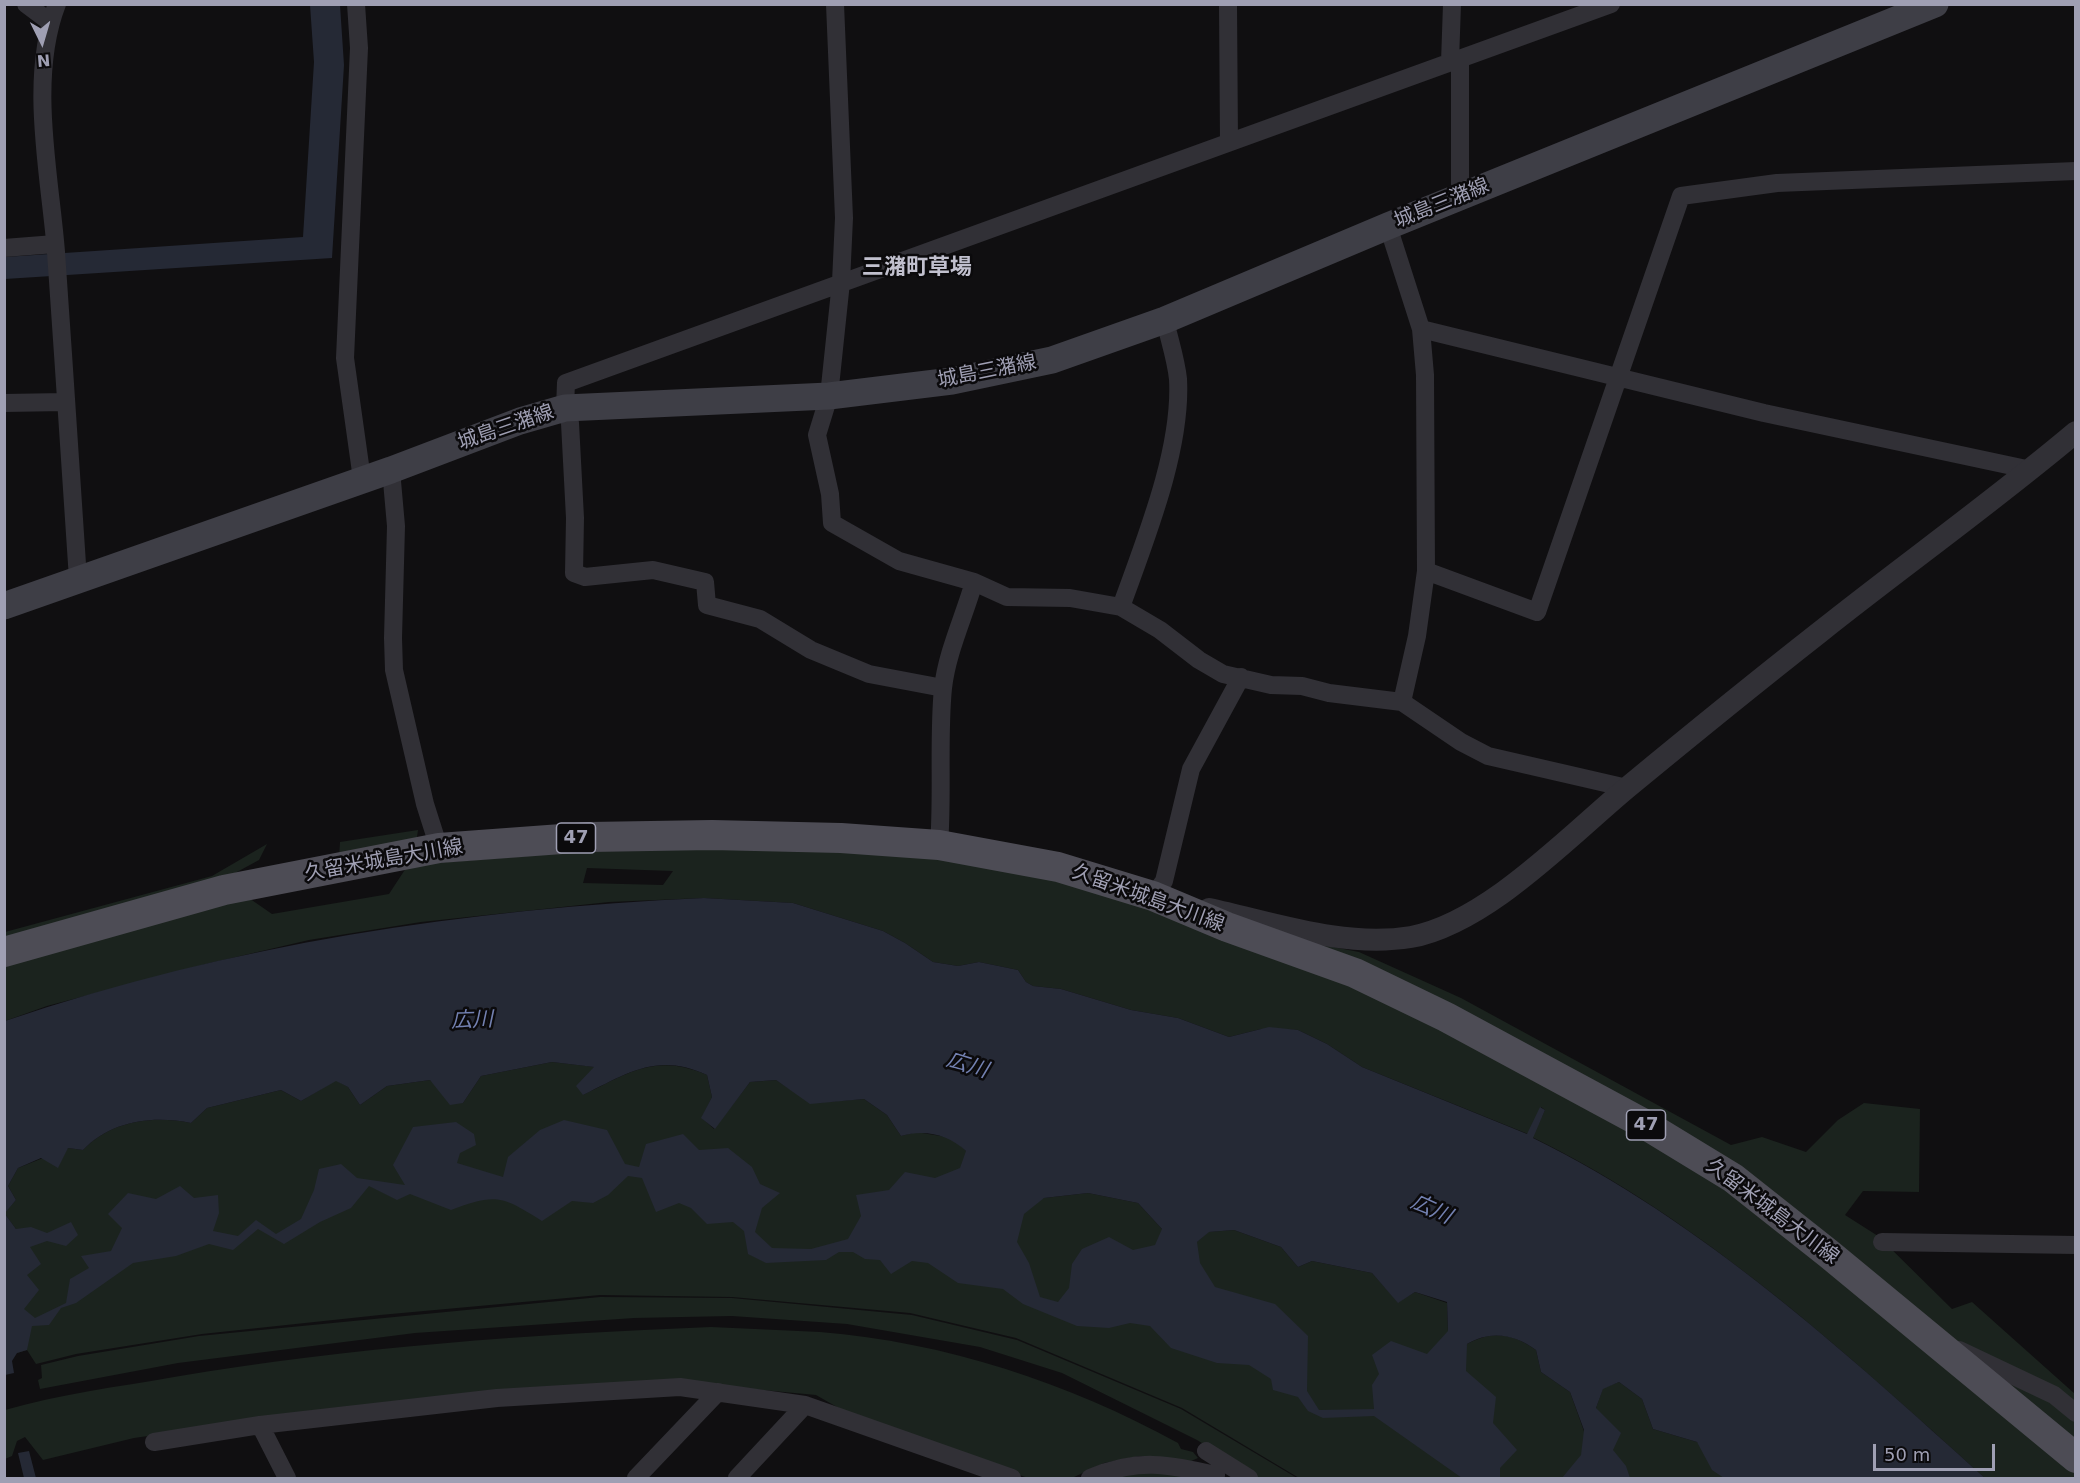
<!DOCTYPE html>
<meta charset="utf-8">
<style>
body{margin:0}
#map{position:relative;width:2080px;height:1483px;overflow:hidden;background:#100f11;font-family:"DejaVu Sans",sans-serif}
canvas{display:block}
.frame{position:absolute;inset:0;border:6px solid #9f9fb3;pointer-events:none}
.north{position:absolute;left:12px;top:12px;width:60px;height:60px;-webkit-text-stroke:4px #0b0a0c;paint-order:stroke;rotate:175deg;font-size:16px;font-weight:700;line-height:24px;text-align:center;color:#9f9fb3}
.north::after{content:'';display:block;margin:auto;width:21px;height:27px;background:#9f9fb3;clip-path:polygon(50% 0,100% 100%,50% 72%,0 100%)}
.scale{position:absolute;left:1873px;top:1444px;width:122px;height:27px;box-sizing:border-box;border:3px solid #9f9fb3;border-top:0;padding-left:8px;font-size:18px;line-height:21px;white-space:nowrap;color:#9f9fb3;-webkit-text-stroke:4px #0b0a0c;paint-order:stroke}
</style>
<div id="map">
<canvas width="2080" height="1483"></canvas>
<div class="frame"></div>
<div class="north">N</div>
<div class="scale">50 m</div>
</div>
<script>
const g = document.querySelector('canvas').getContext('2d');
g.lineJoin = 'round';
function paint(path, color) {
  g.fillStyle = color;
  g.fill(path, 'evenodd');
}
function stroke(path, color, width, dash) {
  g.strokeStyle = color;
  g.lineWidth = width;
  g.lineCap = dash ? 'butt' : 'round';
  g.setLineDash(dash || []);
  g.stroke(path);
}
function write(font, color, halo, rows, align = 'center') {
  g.font = font + ' "DejaVu Sans","Noto Sans JP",sans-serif';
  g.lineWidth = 5;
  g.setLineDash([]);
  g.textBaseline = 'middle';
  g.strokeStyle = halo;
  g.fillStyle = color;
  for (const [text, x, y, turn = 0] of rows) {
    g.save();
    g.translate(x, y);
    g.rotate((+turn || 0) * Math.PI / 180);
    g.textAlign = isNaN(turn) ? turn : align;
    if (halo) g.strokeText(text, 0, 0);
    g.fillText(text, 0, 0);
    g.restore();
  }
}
paint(new Path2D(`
 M 418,830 L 416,844 L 339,858 L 340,842 Z
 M 267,844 L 259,860 L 215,884 L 5,944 L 5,932 L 212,876 Z
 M 684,844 L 879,848 L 1047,875 L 1219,933 L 1417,1013 L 1595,1107 L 1753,1204 L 2075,1473 L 2075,1478 L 1985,1478 C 1845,1352 1703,1221 1532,1137 L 1545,1110 L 1541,1107 L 1528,1134 L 1362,1067 L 1327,1044 L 1298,1030 L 1261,1029 L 1229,1037 L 1178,1018 L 1131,1010 L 1061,989 L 1033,986 L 1026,982 L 1018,970 L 979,962 L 958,966 L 933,962 L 905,943 L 883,931 L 793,903 L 704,898 L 609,902 L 421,922 L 309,940 L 206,964 L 47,1006 L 5,1021 L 5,966 L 246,896 L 272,914 L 389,894 L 408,865 ZM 587,868 L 672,871 L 673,871 L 663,885 L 583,883 Z
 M 1271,935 L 1359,952 L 1461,998 L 1731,1145 L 1762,1137 L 1806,1152 L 1838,1120 L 1864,1103 L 1920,1109 L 1919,1192 L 1863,1191 L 1845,1215 L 1878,1236 L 1952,1309 L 1972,1302 L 2075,1394 L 2075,1407 L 1946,1337 L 1717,1155 Z
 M 552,1062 L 595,1067 L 583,1095 C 630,1072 656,1053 707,1075 L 712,1097 L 702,1118 L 714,1129 L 750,1082 L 776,1080 L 811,1103 L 864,1099 L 887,1115 L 901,1136 L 916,1132 L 953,1138 L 966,1151 L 984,1218 L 1044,1198 L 1088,1193 L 1138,1203 L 1162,1229 L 1217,1304 L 1187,1251 L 1208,1232 L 1234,1230 L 1281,1247 L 1298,1267 L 1312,1261 L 1372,1273 L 1398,1302 L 1415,1292 L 1447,1303 L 1448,1331 L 1456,1374 L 1467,1344 C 1492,1330 1513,1333 1536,1350 L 1541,1372 L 1570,1392 L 1595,1462 L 1587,1478 L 1299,1478 L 1182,1408 L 1016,1338 L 910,1313 L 732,1297 L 600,1295 L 380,1315 L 202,1334 L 76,1354 L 36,1364 L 27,1350 L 17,1353 L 16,1229 L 4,1213 L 16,1200 L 8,1186 L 18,1168 L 68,1148 L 83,1150 C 111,1121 152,1115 191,1123 L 207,1108 L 281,1090 L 301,1101 L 336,1080 L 348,1087 L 360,1105 L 387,1086 L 430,1080 L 463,1103 L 481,1076 Z
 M 600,1297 L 732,1298 L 912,1315 L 1017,1340 L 1181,1409 L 1297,1478 L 1258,1478 L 1197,1440 L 1062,1373 L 980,1347 L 847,1324 L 732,1316 L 634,1318 L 415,1333 L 178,1363 L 40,1389 L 38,1380 L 42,1378 L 41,1365 L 78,1356 L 199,1336 Z
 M 711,1327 C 748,1329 784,1330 820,1332 C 945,1342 1069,1383 1178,1443 L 1181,1449 L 1193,1452 L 1198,1458 L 1189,1462 L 1139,1456 L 1104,1463 L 1072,1478 L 1028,1478 L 851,1415 L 816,1395 L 720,1386 L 259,1420 L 134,1438 L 43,1460 L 25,1437 L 17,1441 L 12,1456 L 5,1459 L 5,1410 C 60,1394 117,1387 174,1377 C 352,1347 531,1334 711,1327 Z
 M 1966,1355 L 2051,1398 L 2075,1419 L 2075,1446 Z
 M 1619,1382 L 1642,1399 L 1653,1429 L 1697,1442 L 1743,1478 L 1608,1478 L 1596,1408 L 1603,1388 Z
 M 1163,1468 L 1194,1478 L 1100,1478 Z`), '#1b231e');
paint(new Path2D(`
 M 310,5 L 340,5 L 344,65 L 332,258 L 5,279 L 5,257 L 303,237 L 314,62 Z
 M 704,898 L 793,903 L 883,931 L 905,943 L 933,962 L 958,966 L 979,962 L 1018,970 L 1026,982 L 1033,986 L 1061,989 L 1131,1010 L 1178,1018 L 1229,1037 L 1269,1027 L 1298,1030 L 1327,1044 L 1362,1067 L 1527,1134 L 1540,1107 L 1545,1110 L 1533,1138 C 1704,1222 1845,1352 1985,1478 L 1724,1478 L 1712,1470 L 1697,1442 L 1653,1429 L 1642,1399 L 1619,1382 L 1603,1389 L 1596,1408 L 1621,1433 L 1613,1450 L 1626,1466 L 1630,1478 L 1562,1478 L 1581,1455 L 1584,1430 L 1570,1392 L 1541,1372 L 1536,1350 C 1514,1334 1491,1330 1467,1344 L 1466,1371 L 1496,1397 L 1493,1423 L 1517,1450 L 1500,1468 L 1500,1478 L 1462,1478 L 1374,1416 L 1323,1418 L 1308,1411 L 1298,1397 L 1273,1390 L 1271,1379 L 1249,1365 L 1217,1363 L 1171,1348 L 1150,1326 L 1130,1323 L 1109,1328 L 1077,1326 L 1023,1304 L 1003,1289 L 958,1283 L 928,1263 L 912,1261 L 891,1274 L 880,1260 L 865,1259 L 853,1252 L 839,1252 L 826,1260 L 766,1263 L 748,1254 L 744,1231 L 733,1222 L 707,1224 L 691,1208 L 679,1203 L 656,1212 L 642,1178 L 628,1176 L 608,1195 L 593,1203 L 572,1201 L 542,1221 C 502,1196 496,1193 451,1210 L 410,1194 L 397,1200 L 369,1186 L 351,1208 L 320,1222 L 284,1244 L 258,1229 L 233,1250 L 209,1244 L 176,1256 L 133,1263 L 76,1303 L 61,1308 L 49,1325 L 32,1326 L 27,1350 L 17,1353 L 12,1361 L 14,1373 L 5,1375 L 5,1214 L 16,1229 L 31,1227 L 47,1233 L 71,1222 L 78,1235 L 66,1246 L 47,1241 L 30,1247 L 41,1264 L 27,1275 L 39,1290 L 24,1309 L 35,1318 L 66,1303 L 70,1279 L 89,1268 L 81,1256 L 111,1251 L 122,1228 L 108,1214 L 128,1193 L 156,1199 L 180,1186 L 194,1198 L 218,1195 L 219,1213 L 213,1231 L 238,1236 L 256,1220 L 276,1234 L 301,1219 L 314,1190 L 319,1169 L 341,1164 L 357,1178 L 405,1185 L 393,1165 L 413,1127 L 456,1122 L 474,1134 L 476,1145 L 460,1153 L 457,1163 L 503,1177 L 508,1157 L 540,1130 L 564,1120 L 607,1130 L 625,1164 L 639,1167 L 646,1144 L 683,1134 L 699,1150 L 728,1148 L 752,1167 L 760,1184 L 780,1193 L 762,1208 L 755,1232 L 772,1248 L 811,1249 L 848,1239 L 861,1216 L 856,1195 L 889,1190 L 905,1172 L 935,1178 L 960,1168 L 966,1151 C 948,1134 924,1129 901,1136 L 887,1115 L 864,1099 L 810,1104 L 776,1080 L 750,1082 L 715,1129 L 701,1118 L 712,1097 L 707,1075 C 657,1052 628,1073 583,1095 L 576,1086 L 594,1067 L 552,1062 L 481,1076 L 463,1103 L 450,1105 L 430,1080 L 387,1086 L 360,1105 L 348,1087 L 336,1081 L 301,1101 L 281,1090 L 207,1108 L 191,1123 C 152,1115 111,1121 83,1150 L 68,1148 L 58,1168 L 41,1158 L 18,1168 L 8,1186 L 16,1200 L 5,1213 L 5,1021 C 232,944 465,909 704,898 ZM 1088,1193 L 1138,1203 L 1162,1229 L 1155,1245 L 1133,1250 L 1109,1237 L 1082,1249 L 1072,1264 L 1069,1288 L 1058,1302 L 1040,1297 L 1029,1263 L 1017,1242 L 1024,1214 L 1044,1198 ZM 1234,1230 L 1281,1247 L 1298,1267 L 1312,1261 L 1372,1273 L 1398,1303 L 1415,1292 L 1447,1302 L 1448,1331 L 1427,1354 L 1391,1341 L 1372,1355 L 1379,1374 L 1372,1385 L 1374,1409 L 1319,1410 L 1307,1391 L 1308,1336 L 1275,1304 L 1215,1287 L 1200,1263 L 1197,1242 L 1209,1232 Z
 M 29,1451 L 36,1478 L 24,1478 L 18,1453 Z`), '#252935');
stroke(new Path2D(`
 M 26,4 L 50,22
 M 57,4 C 28,79 50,175 56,252 C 64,361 70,471 78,579
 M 356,4 L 359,48 L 345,358 L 362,479
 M 835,4 L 844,218 L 841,282 L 829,396 L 817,435 L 830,494 L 832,523 L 899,561 L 974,582 L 1007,597 L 1070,598 L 1121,607 L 1160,630 L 1199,660 L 1223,674 L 1271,685 L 1302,686 L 1329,693 L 1402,702 L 1461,742 L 1488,756 L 1627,788
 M 1228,4 L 1229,142
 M 1450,62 L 1452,4
 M 1460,197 L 1460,59
 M 1388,226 L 1421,329 L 1425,375 L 1426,571 L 1417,636 L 1402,702
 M 4,248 L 55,244
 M 1421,329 L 1764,413 L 2031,470
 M 4,403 L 65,402
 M 391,470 L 396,526 L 393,638 L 394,670 L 425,804 L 439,848
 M 1426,571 L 1537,612 L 1681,196 L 1777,183 L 2076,171
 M 1121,607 C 1145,540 1182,450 1178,379 C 1176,359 1169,339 1165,320
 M 943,688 L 869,674 L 811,650 L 760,619 L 707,605 L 705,582 L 653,570 L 585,577 L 574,573 L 575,518 L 570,423 L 565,408 L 566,383 L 1611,4
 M 939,845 C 943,794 938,738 943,688 C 947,652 964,617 974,582
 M 1153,896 L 1164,881 L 1191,769 L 1241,677
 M 1882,1242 L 2076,1245
 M 1959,1350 L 2054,1395 L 2076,1413
 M 260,1425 L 497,1398 L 680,1387 L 805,1405 L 1012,1478
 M 154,1442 L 260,1425 L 287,1478
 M 1206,1451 L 1249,1478
 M 636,1478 L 718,1392
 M 737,1478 L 805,1405
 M 1090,1478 C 1138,1458 1167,1464 1216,1475`), '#313036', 18);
stroke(new Path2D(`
 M 1209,909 C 1274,923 1344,948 1411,937 C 1487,923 1569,836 1628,787 C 1691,735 1755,683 1820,632 C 1904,565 1993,502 2076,432`), '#313036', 22);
stroke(new Path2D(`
 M 4,606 L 391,470 L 520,421 L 565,408 L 829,396 L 952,381 L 1052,360 L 1165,320 L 1388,226 L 1935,4`), '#3e3e46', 27);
stroke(new Path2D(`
 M 4,952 L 224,890 L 439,848 L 589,837 L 712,835 L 841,838 L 939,845 L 1058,867 L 1153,896 L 1227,927 L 1355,973 L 1446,1017 L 1646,1125 L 1733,1178 L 1829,1254 L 2076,1458`), '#4d4c55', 30);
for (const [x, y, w] of [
 [576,838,39],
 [1646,1125,39]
]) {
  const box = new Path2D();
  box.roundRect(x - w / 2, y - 15, w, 30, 4.5);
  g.fillStyle = '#0b0a0c';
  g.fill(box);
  stroke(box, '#9f9fb3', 1.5);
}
write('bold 18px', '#9f9fb3', null, [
 ["47",576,838],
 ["47",1646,1125]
]);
write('20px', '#9f9fb3', '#0b0a0c', [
 ["城島三潴線",1442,204,-22],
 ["城島三潴線",987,372,-11],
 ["城島三潴線",506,428,-19],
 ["久留米城島大川線",384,861,-10],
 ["久留米城島大川線",1148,899,20],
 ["久留米城島大川線",1772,1212,37]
]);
write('italic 21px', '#7381b1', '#0b0a0c', [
 ["広川",472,1021,-2],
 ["広川",967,1066,17],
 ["広川",1431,1210,24]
]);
write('bold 22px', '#c1c0ce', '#0b0a0c', [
 ["三潴町草場",917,268]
]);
</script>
